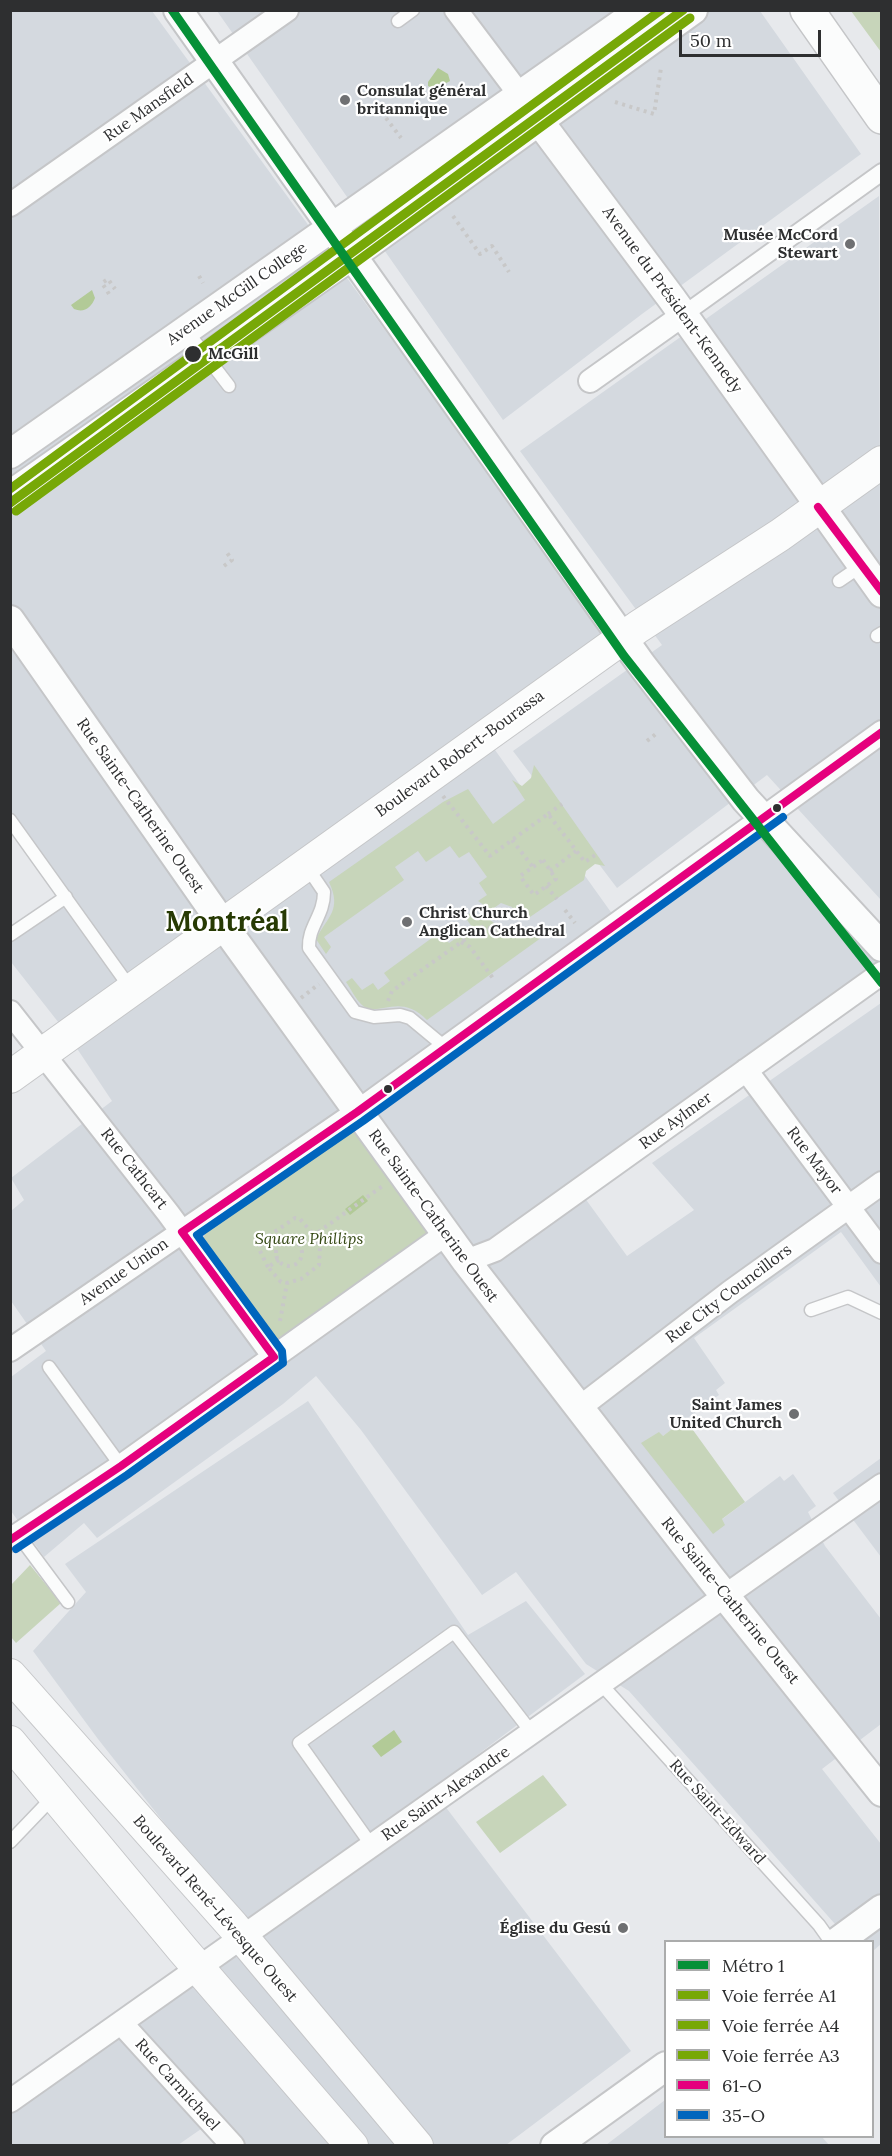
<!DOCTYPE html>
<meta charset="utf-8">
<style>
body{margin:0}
#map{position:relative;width:892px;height:2156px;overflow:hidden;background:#e7e9ec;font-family:Lora,serif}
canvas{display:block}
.frame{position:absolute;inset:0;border:12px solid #2e2f30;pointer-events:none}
.legend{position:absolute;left:664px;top:1940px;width:210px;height:198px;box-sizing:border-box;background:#fff;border:2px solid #abacac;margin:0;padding:8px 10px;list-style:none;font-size:18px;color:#2e2f30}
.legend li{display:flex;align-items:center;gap:12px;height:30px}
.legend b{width:30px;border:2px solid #abacac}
.scale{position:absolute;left:679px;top:30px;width:142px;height:27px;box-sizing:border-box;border:3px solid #2e2f30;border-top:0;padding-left:8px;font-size:18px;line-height:21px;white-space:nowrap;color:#2e2f30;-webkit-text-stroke:4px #fff;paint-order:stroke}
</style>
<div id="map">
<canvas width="892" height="2156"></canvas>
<div class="frame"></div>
<ul class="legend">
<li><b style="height:8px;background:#069037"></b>Métro 1</li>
<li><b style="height:8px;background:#77a807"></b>Voie ferrée A1</li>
<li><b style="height:8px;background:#77a807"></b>Voie ferrée A4</li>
<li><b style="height:8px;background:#77a807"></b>Voie ferrée A3</li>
<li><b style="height:8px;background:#e5007d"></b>61-O</li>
<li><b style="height:8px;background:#0065bd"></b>35-O</li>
</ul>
<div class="scale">50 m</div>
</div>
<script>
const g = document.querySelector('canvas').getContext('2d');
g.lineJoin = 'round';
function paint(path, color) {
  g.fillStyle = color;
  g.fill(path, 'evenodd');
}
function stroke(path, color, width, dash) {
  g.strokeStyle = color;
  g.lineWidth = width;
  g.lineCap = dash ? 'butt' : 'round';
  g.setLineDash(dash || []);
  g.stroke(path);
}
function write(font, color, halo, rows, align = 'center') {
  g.font = font + ' Lora,serif';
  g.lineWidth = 4.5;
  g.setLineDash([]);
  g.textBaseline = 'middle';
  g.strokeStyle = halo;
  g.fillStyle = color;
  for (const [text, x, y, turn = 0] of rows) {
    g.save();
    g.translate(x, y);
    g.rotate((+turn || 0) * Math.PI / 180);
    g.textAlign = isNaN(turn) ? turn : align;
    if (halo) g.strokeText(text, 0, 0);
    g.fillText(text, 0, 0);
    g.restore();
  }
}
paint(new Path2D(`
 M 11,11 L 152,11 L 604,630 L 485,736 L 618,922 L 762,819 L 881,947 L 881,973 L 579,1190 L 627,1256 L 694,1210 L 652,1163 L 881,1003 L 881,1287 L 841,1232 L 694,1338 L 725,1383 L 716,1390 L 719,1395 L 663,1436 L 721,1520 L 780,1476 L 784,1481 L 793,1474 L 816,1506 L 808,1512 L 825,1546 L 881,1619 L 881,1724 L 822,1769 L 881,1844 L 881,1944 L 873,1951 L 872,1942 L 850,1941 L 629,1691 L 586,1664 L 516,1572 L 482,1595 L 361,1430 L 316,1376 L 283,1404 L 97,1538 L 84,1523 L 44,1557 L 11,1511 L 11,1377 L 46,1351 L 11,1301 L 11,1211 L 24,1200 L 11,1178 L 112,1101 L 66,1032 L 11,962 L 11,931 L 57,898 L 11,831 Z
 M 217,11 L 760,11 L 861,154 L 642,314 L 503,420 Z
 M 879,196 L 881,900 L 767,775 L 617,888 L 513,751 L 662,645 L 520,451 Z
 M 308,1401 L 468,1635 L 526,1601 L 585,1674 L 432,1789 L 631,2051 L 506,2145 L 237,2145 L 214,2120 L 178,2145 L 12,2145 L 10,2110 L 255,1938 L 98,1739 L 33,1651 L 86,1592 L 65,1564 Z
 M 881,1458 L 881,1557 L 833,1493 Z
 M 665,2100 L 666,2136 L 822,2137 L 829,2145 L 606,2145 Z`), '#d4d9df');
paint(new Path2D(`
 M 851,11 L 881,11 L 881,52 Z
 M 534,765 L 605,866 L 595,864 L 586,871 L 584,880 L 530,917 L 516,916 L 512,907 L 501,903 L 491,910 L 478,901 L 487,895 L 479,883 L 487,877 L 469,852 L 459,858 L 450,846 L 426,862 L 418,851 L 395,867 L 404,880 L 324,937 L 331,947 L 326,954 L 316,939 C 328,916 342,910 329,882 L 443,802 L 468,789 L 493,824 L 525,800 L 512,780 L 522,786 L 531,778 Z
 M 473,911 L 479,919 C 482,919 487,918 490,920 C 501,927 500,934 514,924 L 520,925 L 520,935 L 527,938 L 540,928 L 545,935 L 427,1020 C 399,991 377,1019 362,1005 C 356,1000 351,989 346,982 L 352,978 L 362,990 L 373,983 L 378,990 L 390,981 L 384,973 L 440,932 L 449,943 L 472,927 L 465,917 Z
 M 353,1124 L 429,1233 L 283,1340 L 278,1340 L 203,1242 L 205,1233 Z
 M 685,1419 L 745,1502 L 722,1519 L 725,1525 L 713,1534 L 641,1443 L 659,1432 L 663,1436 Z
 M 30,1565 L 61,1603 L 16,1643 L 11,1637 L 11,1585 Z
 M 543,1775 L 567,1805 L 500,1853 L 476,1822 Z`), '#c7d5ba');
paint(new Path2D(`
 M 438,68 L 448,74 L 450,81 L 435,89 L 428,86 L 428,82 Z
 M 92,290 L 95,298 C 91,308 84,313 74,309 L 71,305 Z
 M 363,1195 L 368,1201 L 350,1215 L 345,1209 Z
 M 394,1730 L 402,1742 L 381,1757 L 372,1746 Z`), '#b2ca97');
const service = new Path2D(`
 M 398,21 L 413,10
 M 186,330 L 229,386
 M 839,581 L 861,566
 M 877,636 L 882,633
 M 10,820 L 131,989
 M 307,867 L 324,892 C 324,916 308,926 309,948 L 355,1012 L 374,1017 L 400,1015 L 410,1018 L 445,1047
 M 10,935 L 66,897
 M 811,1310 L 848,1297 L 882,1313
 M 49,1367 L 121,1466
 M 19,1536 L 68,1602
 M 601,1684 L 819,1925 L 831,1942
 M 10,1842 L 55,1795
 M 372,1846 L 299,1743 L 454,1632 L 532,1733`);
const pedestrian = new Path2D(`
 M 683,315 L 882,172`);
const minor = new Path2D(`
 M 456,10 L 520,95
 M 10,205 L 287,10
 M 590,381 L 683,315
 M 10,1012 L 168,1213 L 274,1357
 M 746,1070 L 882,1252
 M 466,1261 L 495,1250 L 882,973
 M 10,1350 L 357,1112 L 882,732
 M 579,1408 L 730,1292 L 882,1183
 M 10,1540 L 121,1466 L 446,1234
 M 122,2024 L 233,2146
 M 10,2101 L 882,1485`);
const tertiary = new Path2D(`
 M 178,10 L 641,664 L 746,800 L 882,947
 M 527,105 L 672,299 L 882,593
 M 10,454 L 641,10
 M 10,495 L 367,245 L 693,10
 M 10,620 L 234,940 L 466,1261 L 710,1577 L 882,1792
 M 837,1942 L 882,1909
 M 555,2146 L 666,2066`);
const secondary = new Path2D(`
 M 10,1077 L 638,627 L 780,535 L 882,462
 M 10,1675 L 233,1926 L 417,2146
 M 10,1742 L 183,1950 L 352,2146`);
const primary = new Path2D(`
 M 807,10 L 882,117`);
stroke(service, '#c5c6c8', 15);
stroke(pedestrian, '#c5c6c8', 20);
stroke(minor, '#c5c6c8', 26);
stroke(tertiary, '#c5c6c8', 32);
stroke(secondary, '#c5c6c8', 34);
stroke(primary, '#c5c6c8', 36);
stroke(new Path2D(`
 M 615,102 L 654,114 L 661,68
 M 377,106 L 401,138
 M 453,216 L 480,254 L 492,246 L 509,272
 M 199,276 L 203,283
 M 109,294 L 102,283 L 108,279 L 115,289
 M 224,566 L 232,560 L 225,550
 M 647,741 L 657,733
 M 443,796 L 490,856 L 548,814 L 585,862 L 598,853
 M 548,814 L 562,804
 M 512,840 L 533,867
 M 543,860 L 556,879 L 534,895 L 520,876 Z
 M 550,871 L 576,851
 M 546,886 L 557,899
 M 565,910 L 575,923
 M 461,942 L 470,947 L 495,981
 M 301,998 L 319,984
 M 388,1001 L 392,991 L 484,926 L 502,934 L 520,931
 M276 1253a13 13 0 1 1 26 0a13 13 0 1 1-26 0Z
 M 279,1260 L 268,1267 L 281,1282 L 287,1283
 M 268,1267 L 259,1249 L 261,1241 L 295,1218 L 300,1219 L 314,1235 L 299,1245
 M 280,1321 L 287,1283 L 301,1279 L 319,1265 L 320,1248 L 314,1235 L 384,1185`), '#c8c8c8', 4, [3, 4.5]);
stroke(service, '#fbfcfc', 12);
stroke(pedestrian, '#fbfcfc', 16);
stroke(minor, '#fbfcfc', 22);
stroke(tertiary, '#fbfcfc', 28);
stroke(secondary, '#fbfcfc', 32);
stroke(primary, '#fbfcfc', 33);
stroke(new Path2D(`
 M 818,507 L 882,592
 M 10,1540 L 121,1466 L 274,1357 L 182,1232 L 357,1112 L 882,732`), '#e5007d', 8);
stroke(new Path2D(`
 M 16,1549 L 127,1475 L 283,1363 L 282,1351 L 197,1235 L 363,1121 L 783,817`), '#0065bd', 8);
stroke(new Path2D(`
 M 10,489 L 661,10`), '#77a807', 9);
stroke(new Path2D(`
 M 10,503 L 683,10`), '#77a807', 9);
stroke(new Path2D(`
 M 16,511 L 690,18`), '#77a807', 9);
stroke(new Path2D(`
 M 172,10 L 624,656 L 882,983`), '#069037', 9);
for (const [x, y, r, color] of [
 [345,100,6,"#6f7072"],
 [850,244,6,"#6f7072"],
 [193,354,9,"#2e2f30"],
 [777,808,5,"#2e2f30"],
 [407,922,6,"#6f7072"],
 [388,1089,5,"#2e2f30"],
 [794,1414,6,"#6f7072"],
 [623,1928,6,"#6f7072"]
]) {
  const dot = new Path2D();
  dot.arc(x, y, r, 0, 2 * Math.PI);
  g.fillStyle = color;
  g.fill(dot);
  stroke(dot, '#fff', 2);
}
write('bold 16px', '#2e2f30', '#fff', [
 ["Consulat général",357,91,"left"],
 ["britannique",357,109,"left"],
 ["Musée McCord",838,235],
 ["Stewart",838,253],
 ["Christ Church",419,913,"left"],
 ["Anglican Cathedral",419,931,"left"],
 ["Saint James",782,1405],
 ["United Church",782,1423],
 ["Église du Gesú",611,1928]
], 'right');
write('16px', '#2e2f30', '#fff', [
 ["Rue Mansfield",149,108,-35],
 ["Avenue McGill College",237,294,-35],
 ["Avenue du Président-Kennedy",672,300,54],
 ["Boulevard Robert-Bourassa",460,754,-36],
 ["Rue Sainte-Catherine Ouest",140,806,55],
 ["Rue Aylmer",676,1121,-36],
 ["Rue Mayor",814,1161,53],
 ["Rue Cathcart",134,1169,52],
 ["Rue Sainte-Catherine Ouest",433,1216,54],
 ["Avenue Union",124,1272,-35],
 ["Rue City Councillors",729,1294,-37],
 ["Rue Sainte-Catherine Ouest",730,1601,51],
 ["Rue Saint-Alexandre",446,1794,-35],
 ["Rue Saint-Edward",717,1812,48],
 ["Boulevard René-Lévesque Ouest",215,1909,49],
 ["Rue Carmichael",177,2085,48]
]);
write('bold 16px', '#2e2f30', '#fff', [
 ["McGill",208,354]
], 'left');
write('italic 16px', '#344813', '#fff', [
 ["Square Phillips",309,1239]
]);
write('bold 28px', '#273a04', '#fff', [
 ["Montréal",227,923]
]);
</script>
